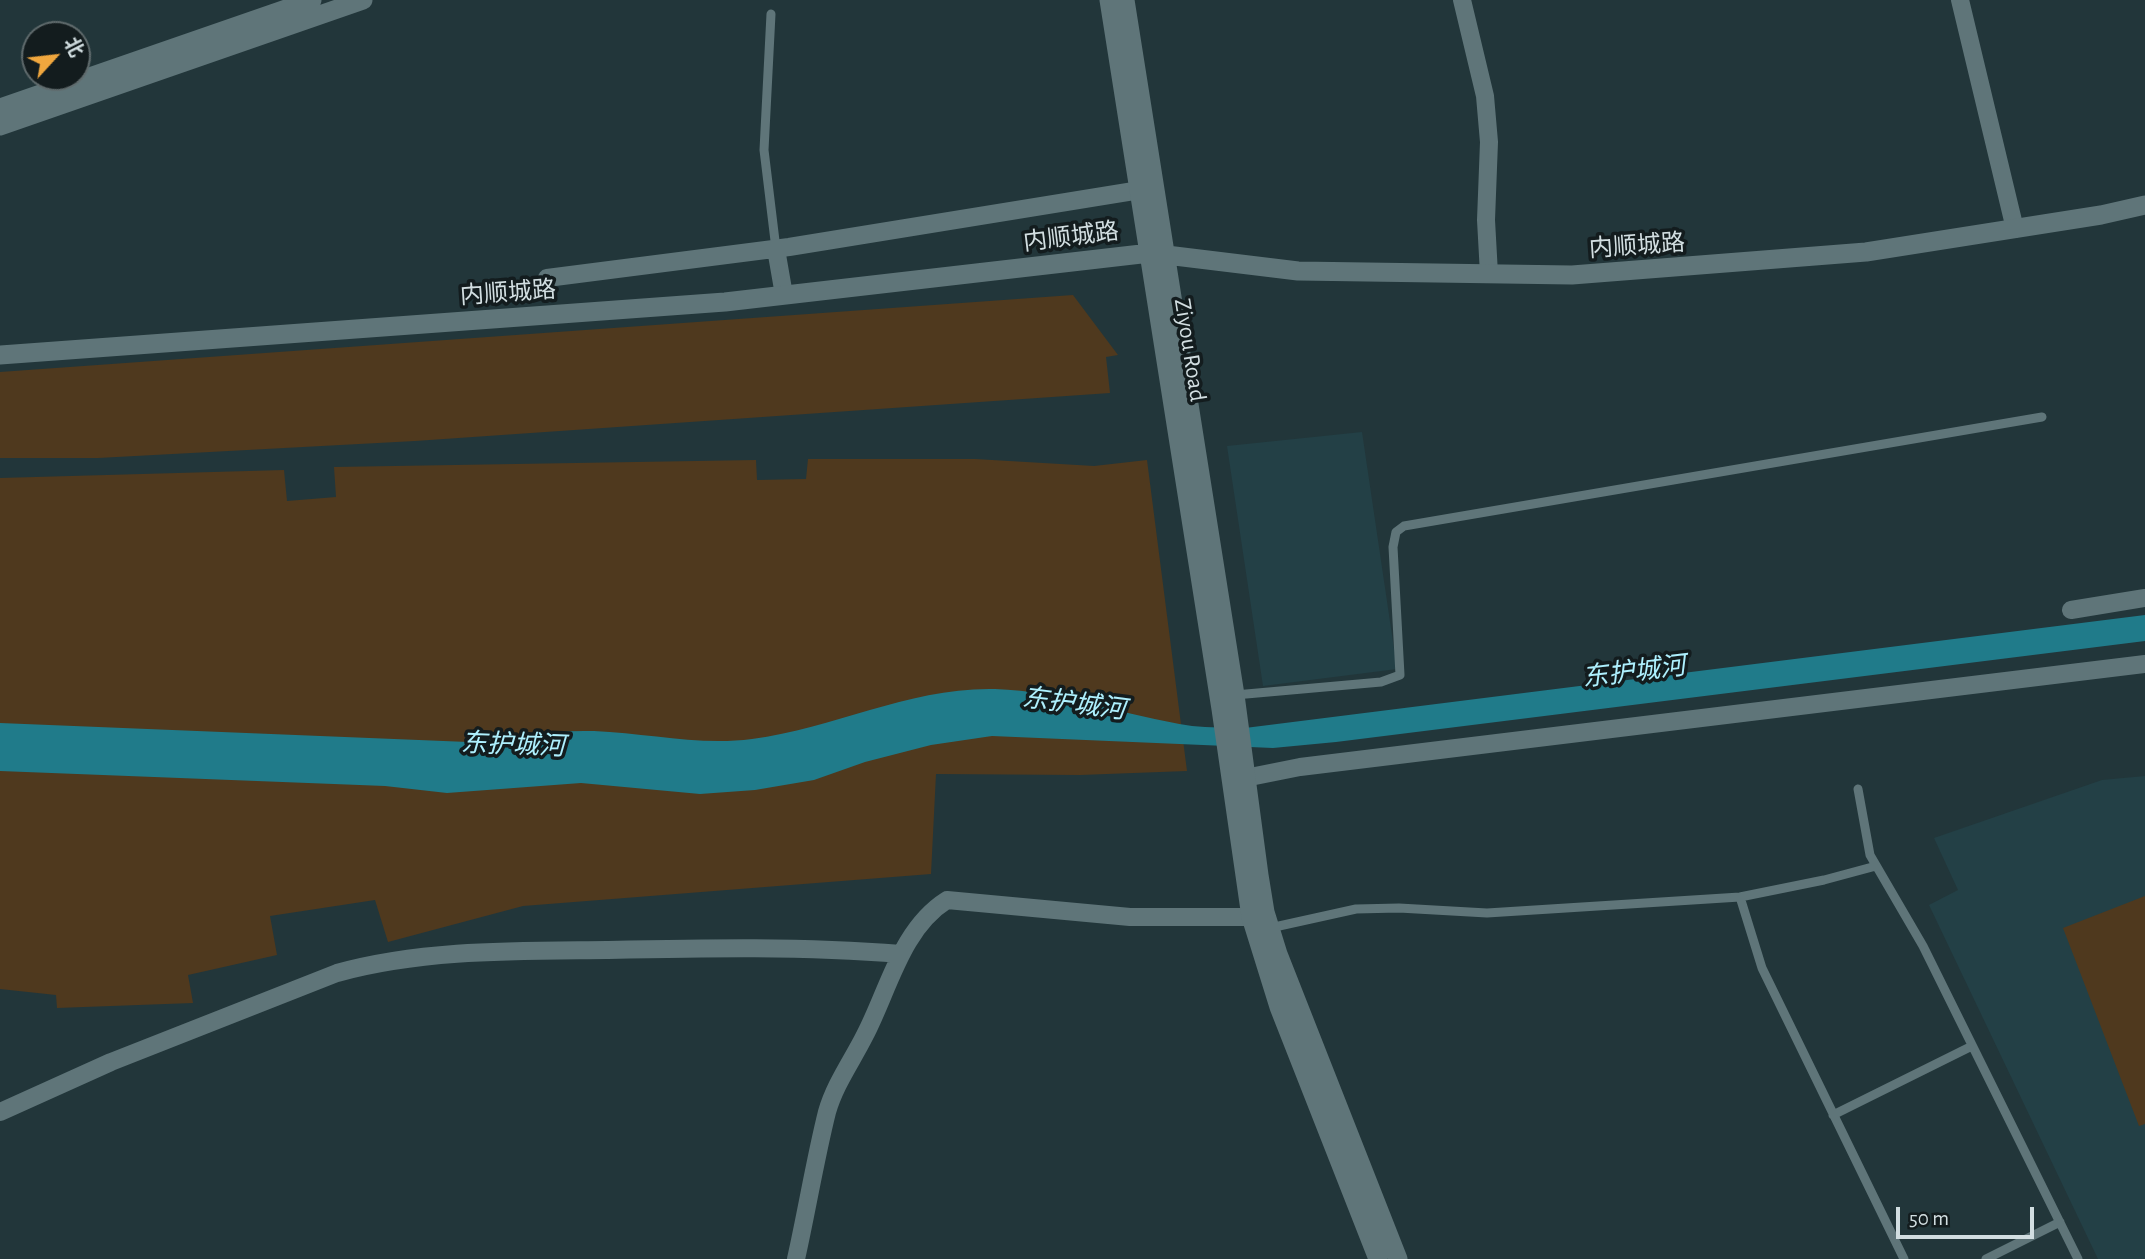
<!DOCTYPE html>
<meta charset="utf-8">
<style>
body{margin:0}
#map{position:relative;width:2145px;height:1259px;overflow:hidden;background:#22363a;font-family:"Alegreya Sans","Noto Sans SC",sans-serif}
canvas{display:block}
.north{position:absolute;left:21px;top:21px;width:70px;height:70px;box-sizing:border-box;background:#131c1e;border:2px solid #5f6a6c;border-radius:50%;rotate:63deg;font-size:19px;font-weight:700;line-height:28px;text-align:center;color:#d2dee1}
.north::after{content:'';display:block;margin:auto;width:24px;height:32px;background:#f0a73e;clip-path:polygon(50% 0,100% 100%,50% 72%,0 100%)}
.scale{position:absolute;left:1896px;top:1207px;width:138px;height:32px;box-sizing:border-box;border:4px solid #d2dee1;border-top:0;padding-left:9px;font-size:21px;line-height:24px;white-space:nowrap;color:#d2dee1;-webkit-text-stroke:5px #131c1e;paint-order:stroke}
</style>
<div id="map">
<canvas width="2145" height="1259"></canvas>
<div class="north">北</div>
<div class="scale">50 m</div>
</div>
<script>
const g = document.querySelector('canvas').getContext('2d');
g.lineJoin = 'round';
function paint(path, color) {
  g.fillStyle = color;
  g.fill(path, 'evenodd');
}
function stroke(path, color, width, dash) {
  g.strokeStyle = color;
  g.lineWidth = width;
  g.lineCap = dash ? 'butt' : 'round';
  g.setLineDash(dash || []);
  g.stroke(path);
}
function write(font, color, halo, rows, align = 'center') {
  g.font = font + ' "Alegreya Sans","Noto Sans SC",sans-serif';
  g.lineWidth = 7;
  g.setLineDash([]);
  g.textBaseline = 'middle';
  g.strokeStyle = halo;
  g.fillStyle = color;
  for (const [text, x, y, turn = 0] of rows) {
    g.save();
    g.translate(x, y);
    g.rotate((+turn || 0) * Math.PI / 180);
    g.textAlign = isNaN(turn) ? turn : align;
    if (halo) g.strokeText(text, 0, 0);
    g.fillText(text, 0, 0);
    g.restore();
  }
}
paint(new Path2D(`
 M 1362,432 L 1397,669 L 1263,686 L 1227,446 Z
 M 2145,776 L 2145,1259 L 2098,1259 L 1929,905 L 1958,890 L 1934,838 L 2102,780 Z`), '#234046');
paint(new Path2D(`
 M 1073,295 L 1118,355 L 1106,357 L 1110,393 L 415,441 L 98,458 L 0,458 L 0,372 Z
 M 808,459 L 975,459 L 1094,466 L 1147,460 L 1187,771 L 1080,775 L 936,774 L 931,874 L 523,906 L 388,942 L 375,900 L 270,916 L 277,955 L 188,975 L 193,1003 L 57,1008 L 56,995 L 0,989 L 0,478 L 284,470 L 287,501 L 336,497 L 334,467 L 756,460 L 757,480 L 806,479 Z
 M 2145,896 L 2145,1124 L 2139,1126 L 2063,928 Z`), '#4f391e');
paint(new Path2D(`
 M 2145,615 L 2145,641 L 1336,742 L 1273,748 L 992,736 L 931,745 L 865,762 L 814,780 L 755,790 L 700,794 L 581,783 L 447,793 L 385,786 L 0,771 L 0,723 L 468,742 C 510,736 551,730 594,731 C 647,733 699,746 752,739 C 835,728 910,687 995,689 C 1063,691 1125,716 1192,726 C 1209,728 1228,727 1245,728 Z`), '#207b8a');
stroke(new Path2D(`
 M 771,14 L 764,150 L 776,249
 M 1235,695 L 1381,682 L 1400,675 L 1393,547 L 1396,532 L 1404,526 L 2042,417
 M 1858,789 L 1870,855 L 1923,946 L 2078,1259
 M 1740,897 L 1762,968 L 1904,1259
 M 1270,928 L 1356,909 L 1399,908 L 1487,913 L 1740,897 L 1824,880 L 1876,866
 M 1833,1115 L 1972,1046
 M 1986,1259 L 2060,1222`), '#5f7579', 9);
stroke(new Path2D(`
 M 1462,0 L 1485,96 L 1489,142 L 1486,220 L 1489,274
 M 1960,0 L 2015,229
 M 776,249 L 784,295
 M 547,278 L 789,247 L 1140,190
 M 2071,610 L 2145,598
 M 1245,778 L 1300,767 L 2145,664
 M 0,1112 L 111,1062 L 337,973 C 424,949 518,951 607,950 C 706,948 803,946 901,954
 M 796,1259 C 807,1210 815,1160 827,1112 C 835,1084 852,1061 865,1035 C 889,989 901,929 947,900 L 1130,917 L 1251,917`), '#5f7579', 18);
stroke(new Path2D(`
 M 1109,0 L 1221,709 L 1251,917 L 1279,1007 L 1378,1259
 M 1125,0 L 1235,695 L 1259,875 L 1265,912 L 1278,954 L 1398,1259
 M 0,108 L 312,0
 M 0,126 L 363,0
 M 0,355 L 725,302 L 1150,253 L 1298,271 L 1572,275 L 1866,252 L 2101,215 L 2145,205`), '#5f7579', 19);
write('24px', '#d2dee1', '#131c1e', [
 ["内顺城路",1071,237,-7],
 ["内顺城路",1637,246,-4],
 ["内顺城路",508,293,-4],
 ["Ziyou Road",1190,350,81]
]);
write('italic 26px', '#aef0fe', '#131c1e', [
 ["东护城河",1634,672,-7],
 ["东护城河",1074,704,7],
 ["东护城河",513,745,2]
]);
</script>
